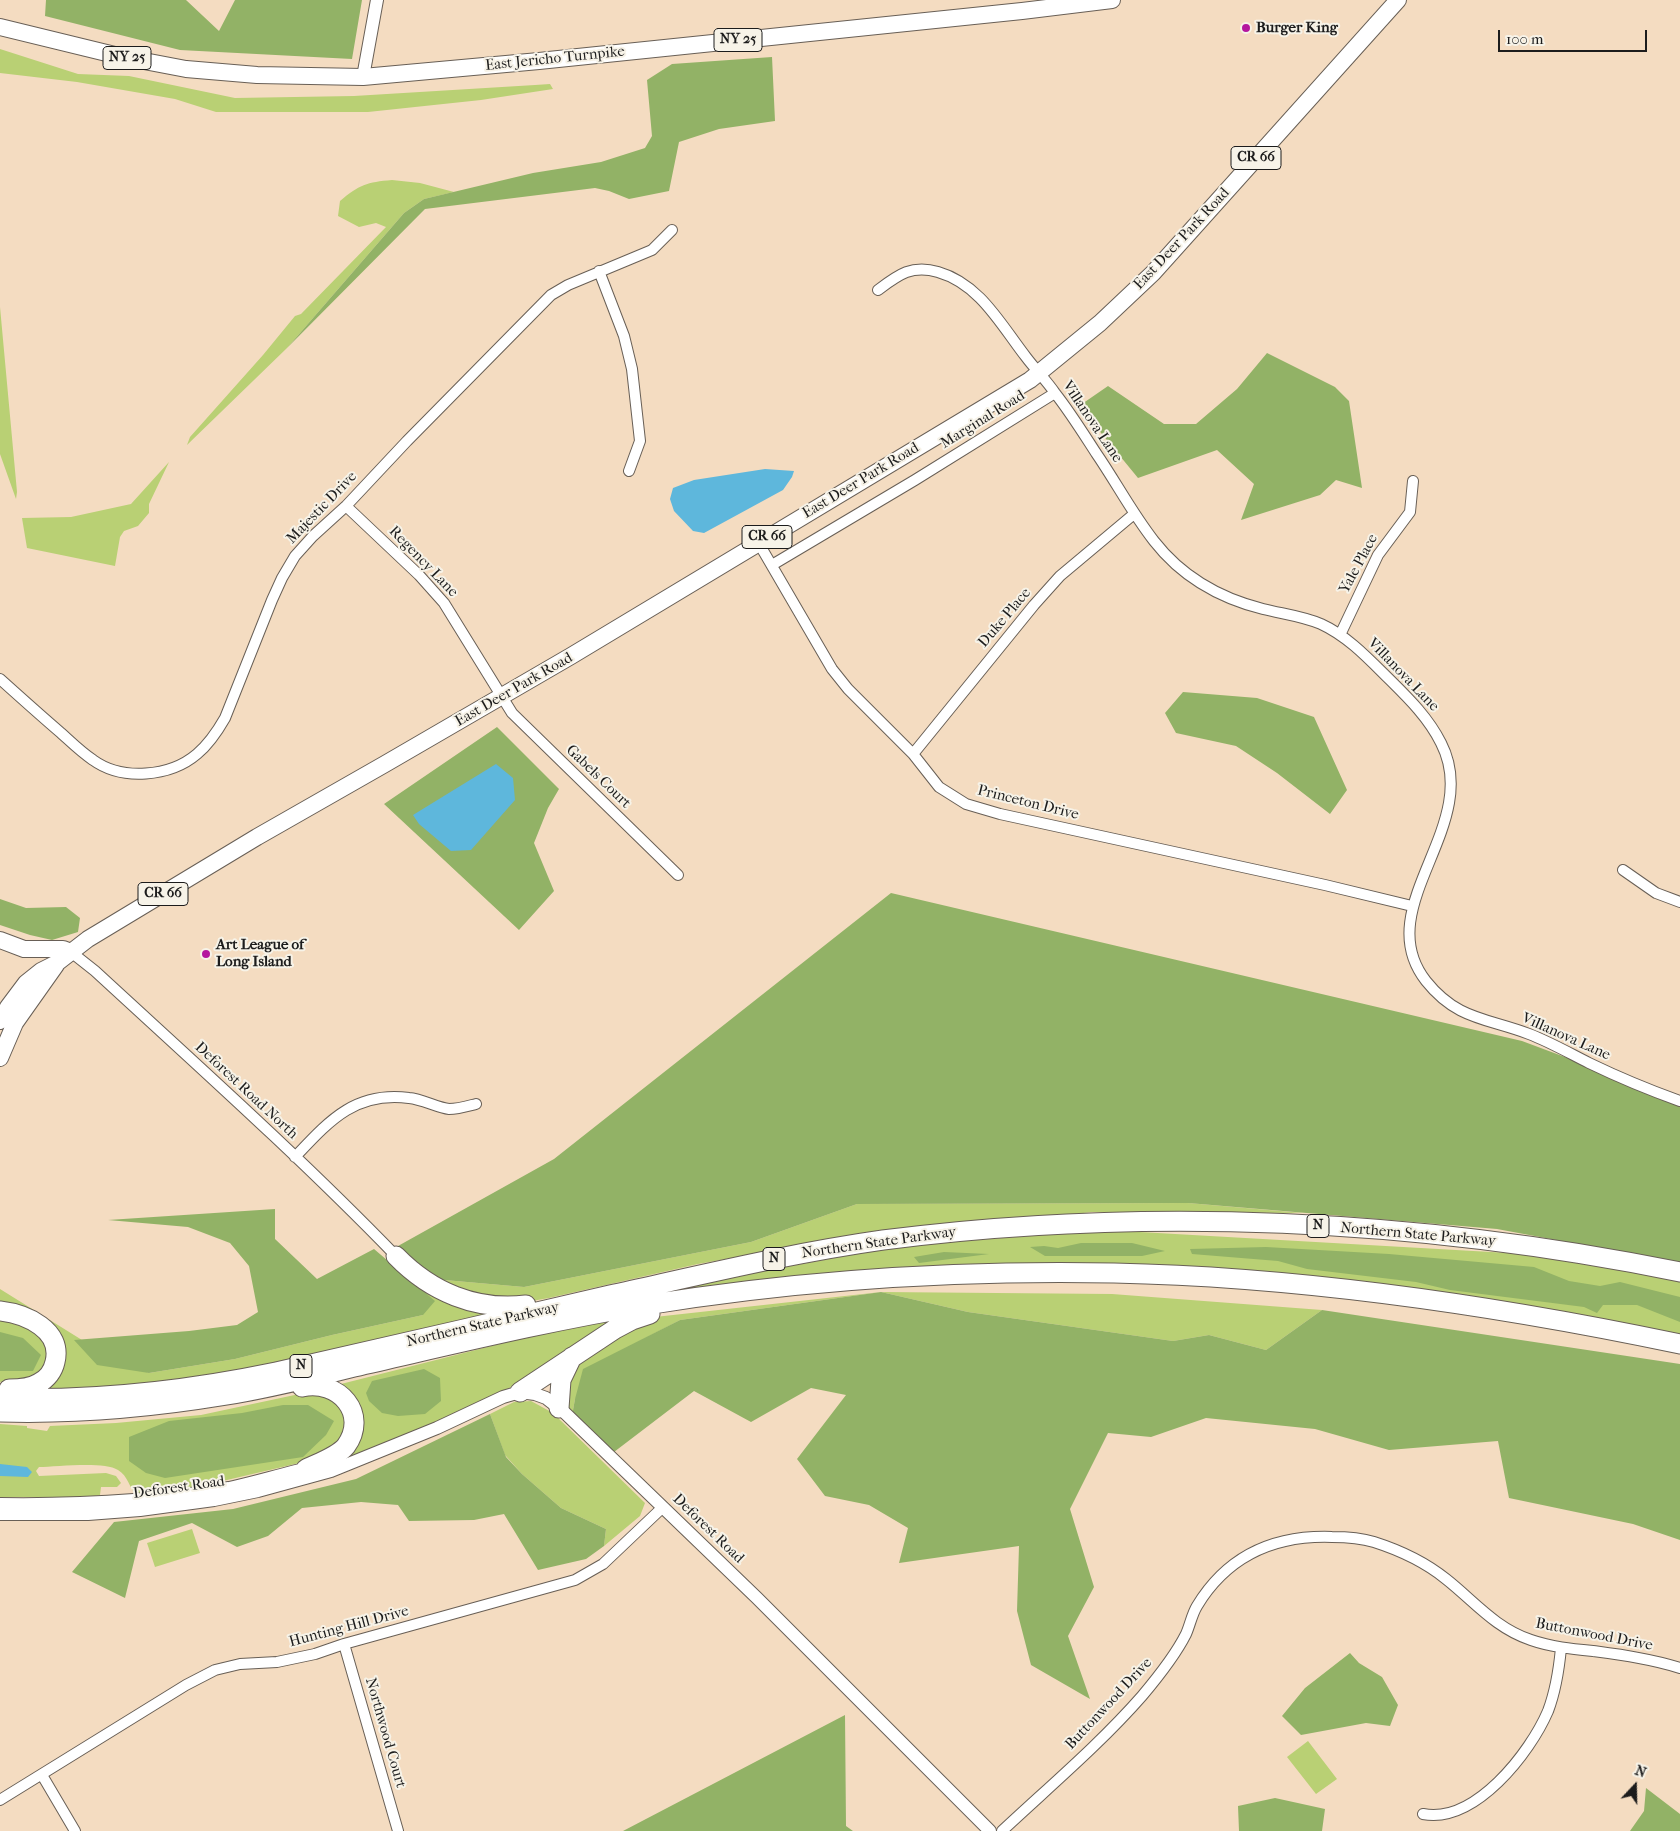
<!DOCTYPE html>
<style>
body{margin:0}
#map{position:relative;width:1680px;height:1831px;overflow:hidden;background:#f4dcc1;font-family:"IM FELL French Canon",serif}
canvas{display:block}
.north{position:absolute;left:1610px;top:1761px;width:50px;height:50px;-webkit-text-stroke:4px #f7f3e8;paint-order:stroke;rotate:21deg;font-size:14px;font-weight:700;line-height:20px;text-align:center;color:#1c1c1c}
.north::after{content:'';display:block;margin:auto;width:18px;height:22px;background:#1c1c1c;clip-path:polygon(50% 0,100% 100%,50% 72%,0 100%)}
.scale{position:absolute;left:1498px;top:30px;width:149px;height:22px;box-sizing:border-box;border:2px solid #1c1c1c;border-top:0;padding-left:6px;font-size:15px;line-height:18px;white-space:nowrap;color:#1c1c1c;-webkit-text-stroke:4px #f7f3e8;paint-order:stroke}
</style>
<div id="map">
<canvas width="1680" height="1831"></canvas>
<div class="north">N</div>
<div class="scale">100 m</div>
</div>
<script>
const g = document.querySelector('canvas').getContext('2d');
g.lineJoin = 'round';
function paint(path, color) {
  g.fillStyle = color;
  g.fill(path, 'evenodd');
}
function stroke(path, color, width, dash) {
  g.strokeStyle = color;
  g.lineWidth = width;
  g.lineCap = dash ? 'butt' : 'round';
  g.setLineDash(dash || []);
  g.stroke(path);
}
function write(font, color, halo, rows, align = 'center') {
  g.font = font + ' "IM FELL French Canon",serif';
  g.lineWidth = 4;
  g.setLineDash([]);
  g.textBaseline = 'middle';
  g.strokeStyle = halo;
  g.fillStyle = color;
  for (const [text, x, y, turn = 0] of rows) {
    g.save();
    g.translate(x, y);
    g.rotate((+turn || 0) * Math.PI / 180);
    g.textAlign = isNaN(turn) ? turn : align;
    if (halo) g.strokeText(text, 0, 0);
    g.fillText(text, 0, 0);
    g.restore();
  }
}
paint(new Path2D(`
 M 0,49 L 78,74 L 129,76 L 235,98 L 354,96 L 535,85 L 550,84 L 553,89 L 481,100 L 368,112 L 216,112 L 175,99 L 77,82 L 0,73 Z
 M 392,180 L 420,183 L 454,192 L 424,199 L 404,213 L 287,348 L 187,445 L 190,437 L 263,355 L 295,316 L 301,314 L 386,227 L 376,223 L 359,227 L 338,216 L 340,201 C 359,185 367,182 392,180 Z
 M 0,307 L 17,492 L 16,499 L 0,454 Z
 M 169,462 L 149,504 L 149,513 L 138,526 L 124,531 L 120,537 L 115,566 L 27,548 L 22,518 L 71,517 L 131,504 Z
 M 1188,1203 L 1303,1213 L 1092,1212 L 809,1244 L 698,1264 L 549,1298 L 509,1305 L 433,1279 L 524,1287 L 751,1242 L 857,1204 Z
 M 1105,1230 L 1526,1254 L 1665,1278 L 1680,1281 L 1680,1340 L 1514,1308 L 1044,1268 L 653,1296 L 731,1277 L 900,1246 Z
 M 406,1276 C 434,1295 455,1308 489,1315 L 217,1379 L 44,1393 L 60,1341 L 0,1308 L 0,1289 L 82,1340 L 75,1340 L 149,1373 L 235,1359 L 332,1335 L 423,1315 Z
 M 881,1292 L 1112,1294 L 1322,1310 L 1266,1350 L 1209,1335 L 1173,1341 L 968,1312 L 881,1292 L 680,1320 L 636,1343 L 575,1399 L 572,1416 L 566,1407 L 569,1373 L 577,1361 L 655,1317 Z
 M 0,1320 L 31,1329 L 47,1341 L 51,1356 L 37,1380 L 20,1379 L 0,1382 Z
 M 614,1320 L 615,1325 L 499,1394 L 439,1423 L 348,1457 L 356,1439 L 337,1385 L 531,1336 Z
 M 304,1393 L 334,1399 L 347,1416 L 346,1436 L 325,1457 L 197,1487 L 136,1495 C 129,1487 128,1476 118,1470 C 104,1461 56,1467 39,1467 L 36,1471 L 39,1476 L 106,1473 L 116,1476 L 121,1483 L 117,1487 L 101,1487 L 100,1495 L 90,1497 L 0,1497 L 0,1424 L 27,1426 L 27,1428 L 47,1431 L 50,1426 L 116,1423 L 201,1415 Z
 M 531,1401 L 553,1413 L 645,1503 L 640,1516 L 604,1546 L 606,1529 L 561,1508 L 522,1474 L 505,1455 L 490,1414 L 514,1402 Z
 M 192,1529 L 200,1553 L 155,1567 L 147,1543 Z
 M 1308,1741 L 1337,1779 L 1316,1794 L 1287,1757 Z`), '#b9d074');
paint(new Path2D(`
 M 46,0 L 186,0 L 219,31 L 235,0 L 362,0 L 352,59 L 180,50 L 45,16 Z
 M 772,57 L 775,121 L 719,129 L 679,142 L 669,191 L 629,199 L 609,191 L 595,188 L 425,209 L 287,348 L 404,213 L 424,199 L 533,173 L 601,162 L 645,148 L 652,136 L 647,80 L 672,64 Z
 M 1267,353 L 1335,387 L 1349,401 L 1362,488 L 1336,480 L 1320,495 L 1241,520 L 1254,484 L 1217,450 L 1138,478 L 1079,406 L 1108,386 L 1164,424 L 1196,424 L 1237,389 Z
 M 1183,692 L 1257,698 L 1314,717 L 1347,790 L 1330,814 L 1277,773 L 1236,746 L 1176,733 L 1165,713 Z
 M 497,727 L 559,789 L 548,808 L 534,843 L 554,891 L 519,930 L 384,804 Z
 M 891,893 L 1522,1041 L 1680,1100 L 1680,1263 L 1497,1229 L 1188,1203 L 857,1204 L 751,1242 L 524,1287 L 433,1279 L 398,1246 L 554,1159 Z
 M 0,899 L 26,908 L 66,907 L 80,918 L 78,932 L 52,940 L 30,935 L 0,925 Z
 M 275,1209 L 275,1239 L 317,1279 L 374,1249 L 435,1301 L 423,1315 L 332,1335 L 235,1359 L 149,1373 L 97,1365 L 74,1340 L 189,1331 L 237,1325 L 258,1312 L 249,1266 L 230,1243 L 188,1227 L 108,1220 Z
 M 1081,1243 L 1132,1243 L 1165,1251 L 1142,1256 L 1045,1256 L 1030,1247 L 1044,1246 L 1058,1248 Z
 M 1266,1247 L 1389,1254 L 1534,1267 L 1569,1281 L 1600,1286 L 1620,1282 L 1680,1297 L 1680,1322 L 1637,1305 L 1603,1305 L 1597,1313 L 1584,1307 L 1450,1290 L 1416,1282 L 1307,1269 L 1278,1261 L 1192,1254 L 1190,1249 Z
 M 944,1252 L 989,1254 L 919,1263 L 914,1257 Z
 M 881,1292 L 968,1312 L 1173,1341 L 1209,1335 L 1266,1350 L 1322,1310 L 1680,1364 L 1680,1540 L 1633,1524 L 1509,1498 L 1498,1441 L 1389,1450 L 1315,1429 L 1206,1418 L 1151,1437 L 1108,1433 L 1070,1509 L 1094,1587 L 1068,1636 L 1090,1699 L 1031,1665 L 1017,1611 L 1019,1546 L 899,1563 L 908,1528 L 869,1505 L 825,1496 L 797,1459 L 846,1395 L 811,1388 L 751,1422 L 694,1391 L 614,1452 L 572,1416 L 575,1399 L 583,1369 L 680,1320 Z
 M 0,1332 L 23,1338 L 41,1355 L 33,1371 L 0,1371 Z
 M 424,1369 L 440,1378 L 441,1401 L 425,1414 L 398,1416 L 382,1413 L 369,1401 L 366,1393 L 372,1381 Z
 M 283,1405 L 308,1405 L 334,1421 L 326,1435 L 303,1457 L 165,1478 L 146,1473 L 129,1461 L 129,1437 L 169,1421 L 242,1413 Z
 M 490,1414 L 506,1457 L 522,1474 L 561,1508 L 606,1529 L 604,1546 L 586,1559 L 538,1570 L 504,1514 L 474,1520 L 409,1521 L 398,1505 L 361,1502 L 302,1508 L 268,1536 L 237,1547 L 192,1523 L 139,1541 L 125,1598 L 72,1572 L 114,1522 L 233,1509 L 356,1479 Z
 M 1350,1653 L 1359,1663 L 1382,1677 L 1398,1705 L 1390,1726 L 1366,1723 L 1301,1735 L 1282,1716 L 1305,1688 Z
 M 845,1715 L 846,1826 L 853,1831 L 623,1831 Z
 M 1646,1788 L 1680,1814 L 1680,1831 L 1630,1831 L 1644,1811 Z
 M 1275,1798 L 1325,1809 L 1322,1831 L 1239,1831 L 1238,1806 Z`), '#92b266');
paint(new Path2D(`
 M 765,469 L 794,471 L 792,477 L 783,490 L 704,533 L 693,531 L 674,511 L 670,499 L 673,488 L 694,480 Z
 M 496,764 L 513,778 L 515,800 L 471,850 L 451,851 L 419,824 L 413,815 Z
 M 0,1464 L 27,1467 L 32,1472 L 28,1477 L 0,1476 Z`), '#5eb7dc');
const minor = new Path2D(`
 M 599,271 L 624,336 L 632,369 L 640,441 L 629,471
 M 878,290 C 898,275 912,264 938,272 C 980,284 1001,325 1026,357 C 1035,369 1046,380 1055,393 C 1070,412 1083,433 1096,453 C 1116,482 1132,513 1154,541 C 1182,577 1219,598 1263,609 C 1283,614 1302,616 1321,624 C 1345,635 1364,654 1383,673 C 1405,695 1427,715 1441,743 C 1484,826 1368,907 1426,981 C 1457,1020 1487,1018 1529,1034 C 1550,1042 1569,1053 1589,1063 C 1618,1077 1649,1090 1680,1101
 M 346,506 L 419,575 L 444,603 L 512,713 L 678,875
 M 758,542 L 832,669 L 848,689 L 913,754 L 939,787 L 966,804 L 1000,814 L 1325,885 L 1412,906
 M 772,565 L 915,480 L 1055,393
 M 1340,635 L 1378,555 L 1410,512 L 1413,481
 M 0,679 C 20,697 40,715 61,733 C 71,742 81,752 93,760 C 122,781 170,777 197,754 C 209,744 217,732 225,718 L 272,600 L 282,578 L 295,556 L 313,536 L 346,506 L 407,441 L 551,295 L 568,285 L 652,250 L 672,230
 M 913,754 L 1034,605 L 1060,576 L 1134,514
 M 1623,870 L 1656,893 L 1680,902
 M 71,952 L 95,971 C 197,1065 300,1157 396,1256
 M 295,1157 C 329,1121 355,1091 409,1098 C 422,1099 438,1108 449,1109 C 458,1109 468,1106 476,1104
 M 344,1644 L 398,1831
 M 42,1775 L 75,1831
 M 0,1800 L 186,1685 L 215,1670 L 240,1664 L 277,1662 L 315,1654 L 344,1644 L 575,1580 L 603,1564 L 662,1508
 M 1423,1814 C 1475,1824 1530,1753 1548,1711 C 1556,1690 1559,1669 1561,1648
 M 1002,1831 C 1049,1787 1100,1744 1142,1696 C 1158,1677 1175,1656 1186,1634 C 1190,1625 1192,1614 1197,1606 C 1228,1555 1274,1535 1332,1537 C 1346,1537 1361,1538 1374,1542 C 1399,1550 1425,1562 1446,1579 C 1474,1601 1495,1628 1531,1640 C 1551,1647 1572,1649 1593,1651 C 1622,1655 1652,1659 1680,1668`);
const tertiary = new Path2D(`
 M 363,77 L 377,0
 M 0,1504 C 77,1505 153,1502 229,1488 C 257,1482 285,1473 314,1467
 M 0,1514 L 88,1514 L 140,1510 L 214,1500 L 258,1491 L 331,1471 L 437,1428 L 503,1397 L 520,1392 L 535,1394 L 546,1398 L 564,1412 L 757,1598 L 990,1831`);
const primary = new Path2D(`
 M 0,27 L 123,57 L 186,69 L 257,75 L 363,77 L 539,61 L 1022,11 L 1112,0
 M 0,940 L 24,949 L 63,949 L 71,952
 M 0,1021 L 8,1007 L 26,983 L 41,971 L 57,963 L 88,939 L 257,837 L 385,764 L 571,656 L 1030,380 L 1100,323 L 1153,273 L 1398,0
 M 0,1058 L 15,1023 L 56,965`);
const motorway = new Path2D(`
 M 396,1256 C 431,1292 476,1311 526,1305
 M 0,1311 C 26,1314 63,1330 55,1362 C 53,1371 47,1379 39,1383 C 31,1388 18,1389 9,1389
 M 302,1387 C 339,1379 369,1414 346,1446 C 337,1457 318,1463 306,1469
 M 520,1392 L 615,1329 L 632,1320 L 650,1314
 M 0,1398 C 93,1401 185,1391 276,1372 C 387,1347 499,1321 610,1295 C 701,1275 791,1253 883,1240 C 1146,1206 1420,1219 1680,1272
 M 559,1408 L 561,1380 L 572,1357
 M 0,1412 C 74,1414 148,1408 221,1396 C 266,1389 310,1378 354,1367 C 451,1345 548,1321 646,1305 C 800,1280 958,1270 1114,1273 C 1304,1277 1494,1305 1680,1344`);
stroke(minor, '#685f56', 12);
stroke(tertiary, '#685f56', 14);
stroke(primary, '#685f56', 18);
stroke(motorway, '#685f56', 21);
stroke(minor, '#fff', 10);
stroke(tertiary, '#fff', 12);
stroke(primary, '#fff', 16);
stroke(motorway, '#fff', 19);
for (const [x, y, r, color] of [
 [1246,28,5,"#b5179e"],
 [206,954,5,"#b5179e"]
]) {
  const dot = new Path2D();
  dot.arc(x, y, r, 0, 2 * Math.PI);
  g.fillStyle = color;
  g.fill(dot);
  stroke(dot, '#f7f3e8', 2);
}
for (const [x, y, w] of [
 [738,40,48],
 [127,58,48],
 [1256,158,50],
 [767,537,50],
 [163,894,50],
 [1318,1226,22],
 [774,1259,22],
 [301,1366,22]
]) {
  const box = new Path2D();
  box.roundRect(x - w / 2, y - 11.5, w, 23, 4);
  g.fillStyle = '#f7f3e8';
  g.fill(box);
  stroke(box, '#1c1c1c', 1);
}
write('bold 14px', '#1c1c1c', null, [
 ["NY 25",738,40],
 ["NY 25",127,58],
 ["CR 66",1256,158],
 ["CR 66",767,537],
 ["CR 66",163,894],
 ["N",1318,1226],
 ["N",774,1259],
 ["N",301,1366]
]);
write('bold 15px', '#1c1c1c', '#f7f3e8', [
 ["Burger King",1256,28],
 ["Art League of",216,945],
 ["Long Island",216,962]
], 'left');
write('15px', '#1c1c1c', '#f7f3e8', [
 ["East Jericho Turnpike",555,59,-6],
 ["East Deer Park Road",1182,239,-47],
 ["Marginal Road",983,420,-32],
 ["Villanova Lane",1092,422,56],
 ["East Deer Park Road",861,481,-31],
 ["Majestic Drive",322,508,-46],
 ["Regency Lane",423,562,46],
 ["Yale Place",1359,564,-62],
 ["Duke Place",1005,618,-50],
 ["Villanova Lane",1403,675,46],
 ["East Deer Park Road",514,690,-30],
 ["Gabels Court",598,777,44],
 ["Princeton Drive",1028,803,14],
 ["Villanova Lane",1566,1037,24],
 ["Deforest Road North",246,1091,43],
 ["Northern State Parkway",1418,1235,5],
 ["Northern State Parkway",879,1243,-8],
 ["Northern State Parkway",483,1325,-13],
 ["Deforest Road",179,1488,-8],
 ["Deforest Road",708,1529,44],
 ["Hunting Hill Drive",349,1627,-15],
 ["Buttonwood Drive",1594,1635,11],
 ["Buttonwood Drive",1109,1704,-47],
 ["Northwood Court",385,1733,74]
]);
</script>
